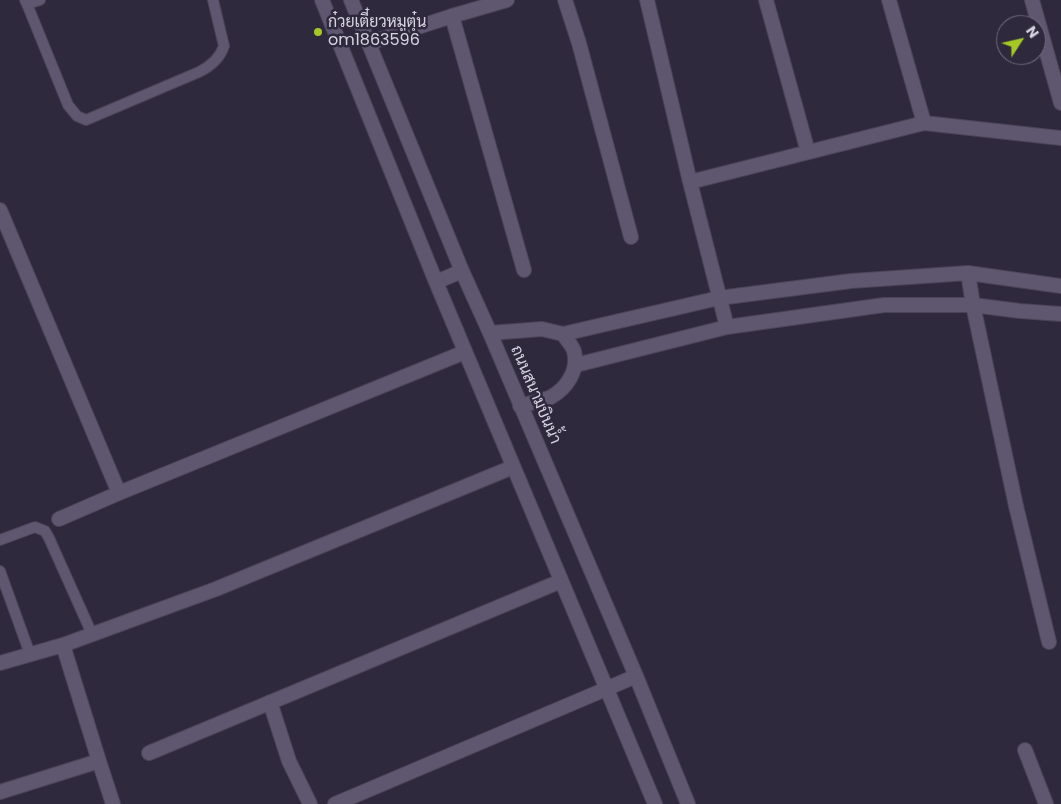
<!DOCTYPE html>
<meta charset="utf-8">
<style>
body{margin:0}
#map{position:relative;width:1061px;height:804px;overflow:hidden;background:#2f293e;font-family:Poppins,sans-serif}
canvas{display:block}
.north{position:absolute;left:996px;top:15px;width:50px;height:50px;box-sizing:border-box;background:#2f293e;border:1px solid #726d80;border-radius:50%;rotate:55deg;font-size:14px;font-weight:700;line-height:20px;text-align:center;color:#d7d4e2}
.north::after{content:'';display:block;margin:auto;width:18px;height:22px;background:#a4c824;clip-path:polygon(50% 0,100% 100%,50% 72%,0 100%)}
</style>
<div id="map">
<canvas width="1061" height="804"></canvas>
<div class="north">N</div>
</div>
<script>
const g = document.querySelector('canvas').getContext('2d');
g.lineJoin = 'round';
function stroke(path, color, width, dash) {
  g.strokeStyle = color;
  g.lineWidth = width;
  g.lineCap = dash ? 'butt' : 'round';
  g.setLineDash(dash || []);
  g.stroke(path);
}
function write(font, color, halo, rows, align = 'center') {
  g.font = font + ' Poppins,Sarabun,sans-serif';
  g.lineWidth = 5;
  g.setLineDash([]);
  g.textBaseline = 'middle';
  g.strokeStyle = halo;
  g.fillStyle = color;
  for (const [text, x, y, turn = 0] of rows) {
    g.save();
    g.translate(x, y);
    g.rotate((+turn || 0) * Math.PI / 180);
    g.textAlign = isNaN(turn) ? turn : align;
    if (halo) g.strokeText(text, 0, 0);
    g.fillText(text, 0, 0);
    g.restore();
  }
}
const service = new Path2D(`
 M 25,0 L 27,4 L 40,0
 M 27,4 L 68,105 L 77,116 L 86,120 L 199,72 C 211,66 220,58 224,46 L 213,0
 M 0,540 L 35,527 L 45,531 L 49,538 L 92,634
 M 0,571 L 30,654`);
const minor = new Path2D(`
 M 565,0 L 579,43 L 631,237
 M 647,0 L 690,182 L 727,327
 M 766,0 L 808,152
 M 889,0 L 924,123
 M 1032,0 L 1061,103
 M 452,16 L 524,270
 M 369,43 L 452,16 L 507,0
 M 690,182 L 924,123 L 1061,138
 M 0,210 L 119,493
 M 968,273 L 973,305 L 1016,506 L 1049,642
 M 490,333 L 542,329 L 563,334 C 566,339 572,345 574,351 C 579,370 567,388 551,397 C 542,401 530,403 520,406
 M 563,334 L 719,298 L 851,281 L 968,273 L 1061,286
 M 576,365 L 727,327 L 884,305 L 973,305 L 1020,311 L 1061,314
 M 59,519 L 119,493 L 465,352
 M 63,645 L 99,761 L 113,804
 M 0,663 L 63,645 L 216,589 L 513,467
 M 270,702 L 289,761 L 310,804
 M 1025,750 L 1046,804
 M 149,753 L 561,581
 M 0,792 L 99,761
 M 335,804 L 606,689`);
const secondary = new Path2D(`
 M 322,0 L 436,282 L 655,804
 M 351,0 L 462,271 L 490,333 L 636,676 L 688,804
 M 436,282 L 462,271
 M 606,689 L 636,676`);
stroke(service, '#4a4456', 12);
stroke(minor, '#4a4456', 16);
stroke(secondary, '#4a4456', 16);
stroke(service, '#5e576f', 10);
stroke(minor, '#5e576f', 14);
stroke(secondary, '#5e576f', 14);
for (const [x, y, r, color] of [
 [318,32,5,"#a4c824"]
]) {
  const dot = new Path2D();
  dot.arc(x, y, r, 0, 2 * Math.PI);
  g.fillStyle = color;
  g.fill(dot);
  stroke(dot, '#2f293e', 2);
}
write('16px', '#d7d4e2', '#2f293e', [
 ["ก๋วยเตี๋ยวหมูตุ๋น",328,23],
 ["om1863596",328,41]
], 'left');
write('16px', '#d7d4e2', '#2f293e', [
 ["ถนนสนามบินน้ำ",535,395,67]
]);
</script>
